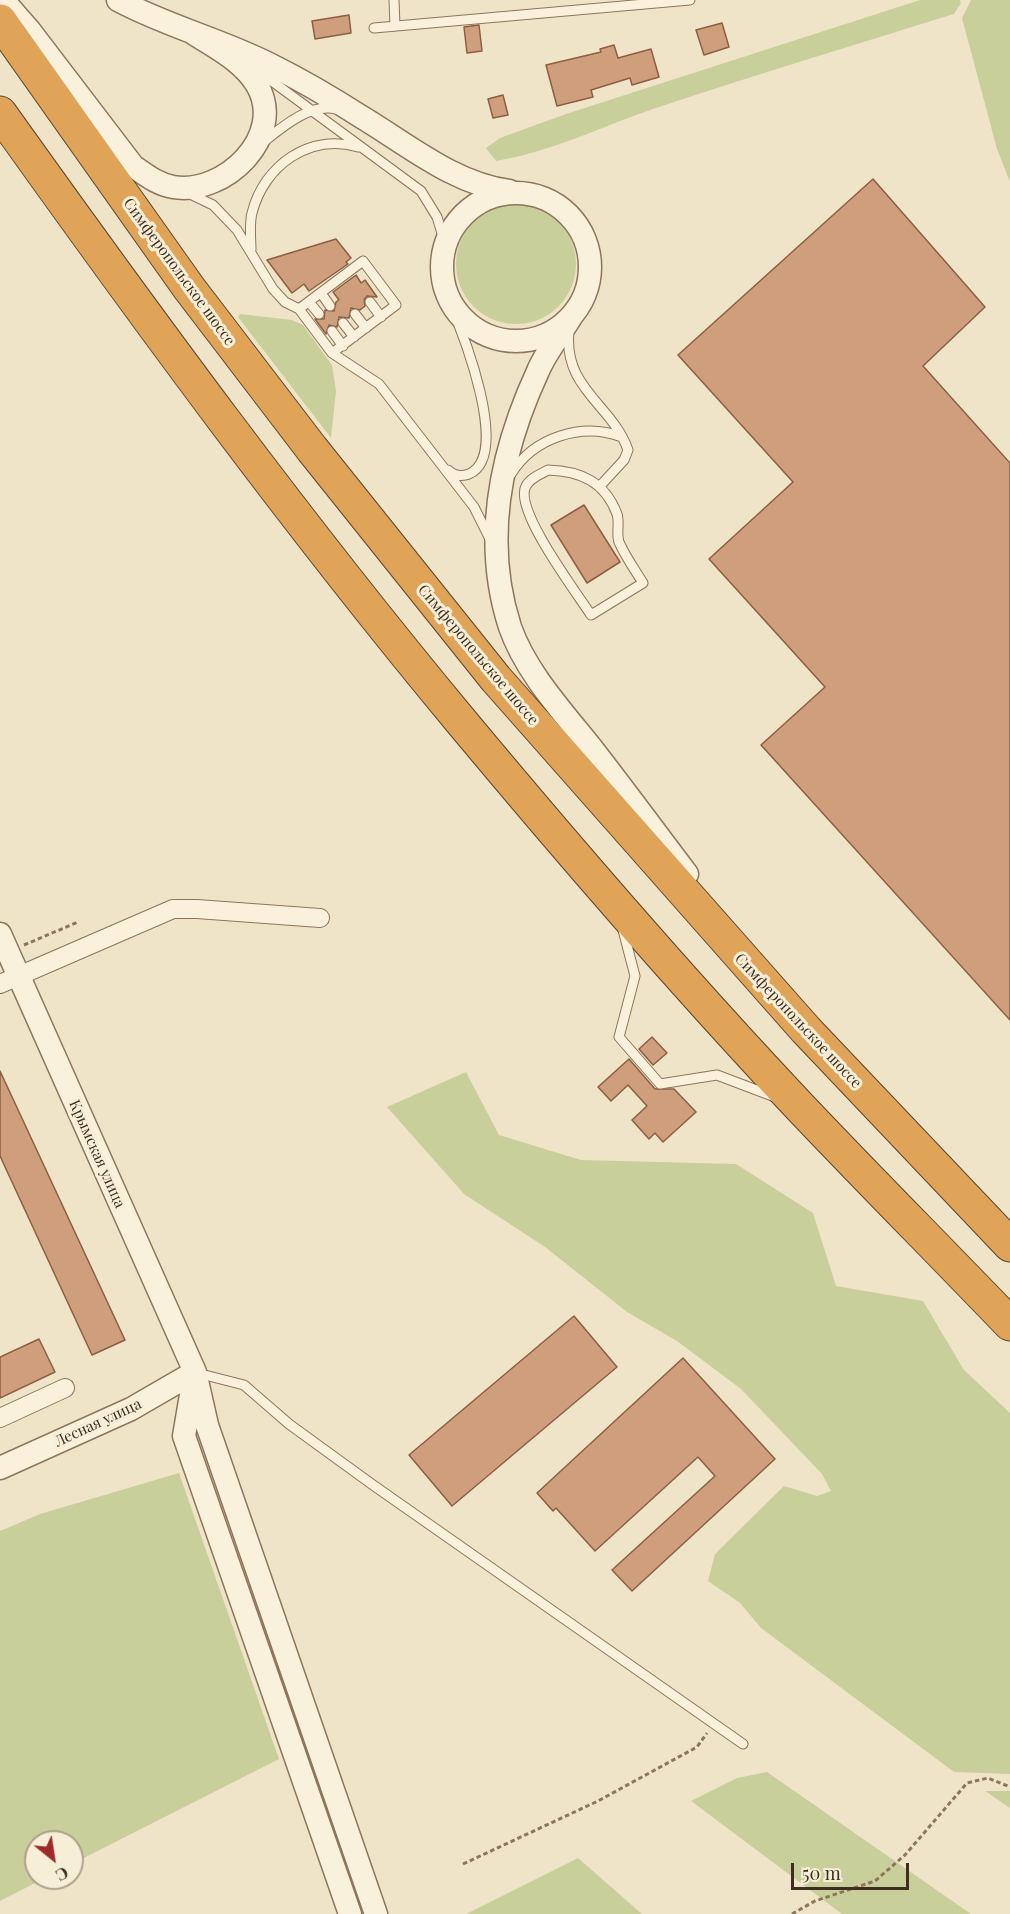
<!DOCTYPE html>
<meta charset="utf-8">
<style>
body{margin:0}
#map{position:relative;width:1010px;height:1914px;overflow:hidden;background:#f0e4c8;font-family:"Playfair Display",serif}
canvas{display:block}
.north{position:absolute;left:24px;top:1830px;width:60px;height:60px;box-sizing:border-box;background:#f7eed8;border:2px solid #ada18e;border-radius:50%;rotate:150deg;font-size:16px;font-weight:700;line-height:24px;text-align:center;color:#3d2e20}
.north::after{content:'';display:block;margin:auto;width:21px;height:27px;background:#9e2a2b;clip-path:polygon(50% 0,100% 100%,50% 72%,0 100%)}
.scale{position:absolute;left:791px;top:1863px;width:118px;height:27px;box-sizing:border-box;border:3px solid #3d2e20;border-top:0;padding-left:8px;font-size:18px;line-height:21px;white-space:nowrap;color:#3d2e20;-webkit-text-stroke:4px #f7eed8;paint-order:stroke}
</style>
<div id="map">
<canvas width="1010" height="1914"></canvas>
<div class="north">С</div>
<div class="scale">50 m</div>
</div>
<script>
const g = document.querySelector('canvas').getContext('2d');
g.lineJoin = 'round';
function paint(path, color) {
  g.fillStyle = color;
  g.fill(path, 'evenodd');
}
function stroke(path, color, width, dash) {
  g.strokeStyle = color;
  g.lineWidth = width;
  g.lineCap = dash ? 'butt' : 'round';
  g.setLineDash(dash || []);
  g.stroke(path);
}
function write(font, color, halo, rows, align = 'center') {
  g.font = font + ' "Playfair Display",serif';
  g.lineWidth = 6;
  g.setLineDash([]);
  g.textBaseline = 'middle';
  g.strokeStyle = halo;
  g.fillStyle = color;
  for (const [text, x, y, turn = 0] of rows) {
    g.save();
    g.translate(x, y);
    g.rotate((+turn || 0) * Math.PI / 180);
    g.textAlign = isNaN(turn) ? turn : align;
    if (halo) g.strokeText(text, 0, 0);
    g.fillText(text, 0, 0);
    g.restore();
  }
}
paint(new Path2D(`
 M 920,0 L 960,0 L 961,3 L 954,14 C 854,45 755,75 656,108 C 603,126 551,152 496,161 L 486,148 L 500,138 L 566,114 Z
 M 971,0 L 1010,0 L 1010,182 L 997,149 L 962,18 Z
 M456 264a60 60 0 1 1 120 0a60 60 0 1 1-120 0Z
 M 240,314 L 292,320 L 303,325 L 332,365 L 336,391 L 331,438 L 238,317 Z
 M 466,1072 L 499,1135 L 581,1160 L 736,1164 L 813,1213 L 836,1286 L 923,1301 L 964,1370 L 1010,1413 L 1010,1774 L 954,1772 L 761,1628 L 740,1603 L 708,1581 L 715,1554 L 784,1486 L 817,1496 L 831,1491 L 822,1474 L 741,1389 L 677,1341 L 627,1312 L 545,1247 L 464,1194 L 387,1107 Z
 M 179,1473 L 279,1759 L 72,1864 L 72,1842 L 36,1842 L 36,1878 L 45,1878 L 0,1901 L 0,1531 L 40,1514 Z
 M 767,1772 L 971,1914 L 842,1914 L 691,1801 L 737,1778 Z
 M 985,1791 L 1010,1791 L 1010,1808 Z
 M 578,1858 L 642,1914 L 466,1914 Z`), '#c9cf9b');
const building = new Path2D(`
 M 349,15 L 351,33 L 315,39 L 312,21 Z
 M 722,23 L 729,47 L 704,55 L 696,30 Z
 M 479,25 L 482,51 L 467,53 L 464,27 Z
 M 614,45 L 618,58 L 651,49 L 659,77 L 632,85 L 630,78 L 591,90 L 593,97 L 557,106 L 546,65 L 601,52 L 600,49 Z
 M 503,95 L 508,115 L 493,118 L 488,99 Z
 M 873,179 L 985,307 L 923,366 L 1010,463 L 1010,1020 L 761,745 L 825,687 L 709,559 L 793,482 L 678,355 Z
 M 336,239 L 351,258 L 346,262 L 348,264 L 309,291 L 304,284 L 292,293 L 267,260 Z
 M 356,275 L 361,283 L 365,280 L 377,297 L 367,296 L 364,300 L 365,306 L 360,310 L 351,308 L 349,318 L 339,317 L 337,327 L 329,325 L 326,334 L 315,319 L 324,319 L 325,310 L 334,311 L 336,302 L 339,300 L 333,292 Z
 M 584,505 L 620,562 L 587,583 L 551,525 Z
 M 652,1037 L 667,1053 L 653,1065 L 639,1049 Z
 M 629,1059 L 655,1089 L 674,1089 L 696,1112 L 663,1142 L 655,1133 L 649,1139 L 632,1120 L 647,1106 L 628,1085 L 611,1101 L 598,1087 Z
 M 0,1071 L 125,1340 L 92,1355 L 0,1156 Z
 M 574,1316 L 617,1367 L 452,1506 L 409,1455 Z
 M 39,1339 L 55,1372 L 0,1398 L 0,1357 Z
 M 683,1358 L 775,1459 L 632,1591 L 612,1570 L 715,1476 L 698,1457 L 595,1551 L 556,1508 L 553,1511 L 537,1493 Z`);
paint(building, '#cf9f7d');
stroke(building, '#8d5f41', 1.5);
const service = new Path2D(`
 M 394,0 L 395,26
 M 374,28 L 690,0
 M 255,72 L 273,82 L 421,191 L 437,217 L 445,243
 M 261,144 C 281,128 309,103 336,109
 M 186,192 L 213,205 L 237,230 L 273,289 L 285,302 L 299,309 L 332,353 L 379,384 L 474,507 L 490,539
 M 251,250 C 251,239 249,225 252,213 C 264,165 310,133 358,147
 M 321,293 L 330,306
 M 309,302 L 319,314
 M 370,302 L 381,317
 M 299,309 L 363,261 L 396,305 L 332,353
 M 355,314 L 366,328
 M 343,323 L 354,337
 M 332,331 L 343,346
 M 569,331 C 563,389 612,404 628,450 L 624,460 L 600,486
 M 448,470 C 453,475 461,477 469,474 C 512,455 462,331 449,301
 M 548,470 C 581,471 605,482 617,514 C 620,523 616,534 619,542 C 625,556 635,570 643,583 L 591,615 C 577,593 513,509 526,486 C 530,478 541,474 548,470 Z
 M 511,474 C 534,437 582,422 622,437
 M 623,930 L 635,976 L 619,1037 L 660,1084 L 717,1075 L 775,1097
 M 197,1373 L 244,1385 L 289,1424 L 373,1485 L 743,1744`);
const minor = new Path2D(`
 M 0,984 L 173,909 L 197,909 L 320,918
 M 0,1418 L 65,1388`);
const tertiary = new Path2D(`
 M 3,0 L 30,31 L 133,166 C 146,175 157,184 173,187 C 224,196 287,136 257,85 C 243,61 216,48 193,33
 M 118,0 C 168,27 223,40 273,66 C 303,81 332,98 360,116 C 407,144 454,184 509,191
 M442 267a74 74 0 1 1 148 0a74 74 0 1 1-148 0Z
 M 571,317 C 560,335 546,352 538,371 C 501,451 482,541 510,627 C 526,673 564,713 594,751 C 625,791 656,833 687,874
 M 0,934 L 195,1372 L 207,1425 L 376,1914
 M 193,1383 L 184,1436 L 350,1914
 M 0,1468 L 131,1409 L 195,1372`);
const motorway = new Path2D(`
 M 0,21 L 189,288 L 312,449 L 496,679 L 806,1030 L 1010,1245
 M 0,113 C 147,319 297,524 460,720 C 570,852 682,982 800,1107 C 869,1180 940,1251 1010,1324`);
stroke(service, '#8d765c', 11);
stroke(minor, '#8d765c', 20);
stroke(tertiary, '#8d765c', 25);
stroke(motorway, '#5b4430', 35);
stroke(new Path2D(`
 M 24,945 L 78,922
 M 463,1864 L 598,1801 L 697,1747 L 707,1733
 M 792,1914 L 815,1901 L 875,1881 L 905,1855 L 967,1783 L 988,1778 L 1010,1787`), '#8d765c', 3, [4.5, 3]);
stroke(service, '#faf1dc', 9);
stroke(minor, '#faf1dc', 18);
stroke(tertiary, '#faf1dc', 22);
stroke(motorway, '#e0a458', 33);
write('15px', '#3d2e20', '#f7eed8', [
 ["Симферопольское шоссе",179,272,54],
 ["Симферопольское шоссе",478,655,50],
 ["Симферопольское шоссе",798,1021,47],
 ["Крымская улица",97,1154,66],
 ["Лесная улица",98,1423,-25]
]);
</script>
